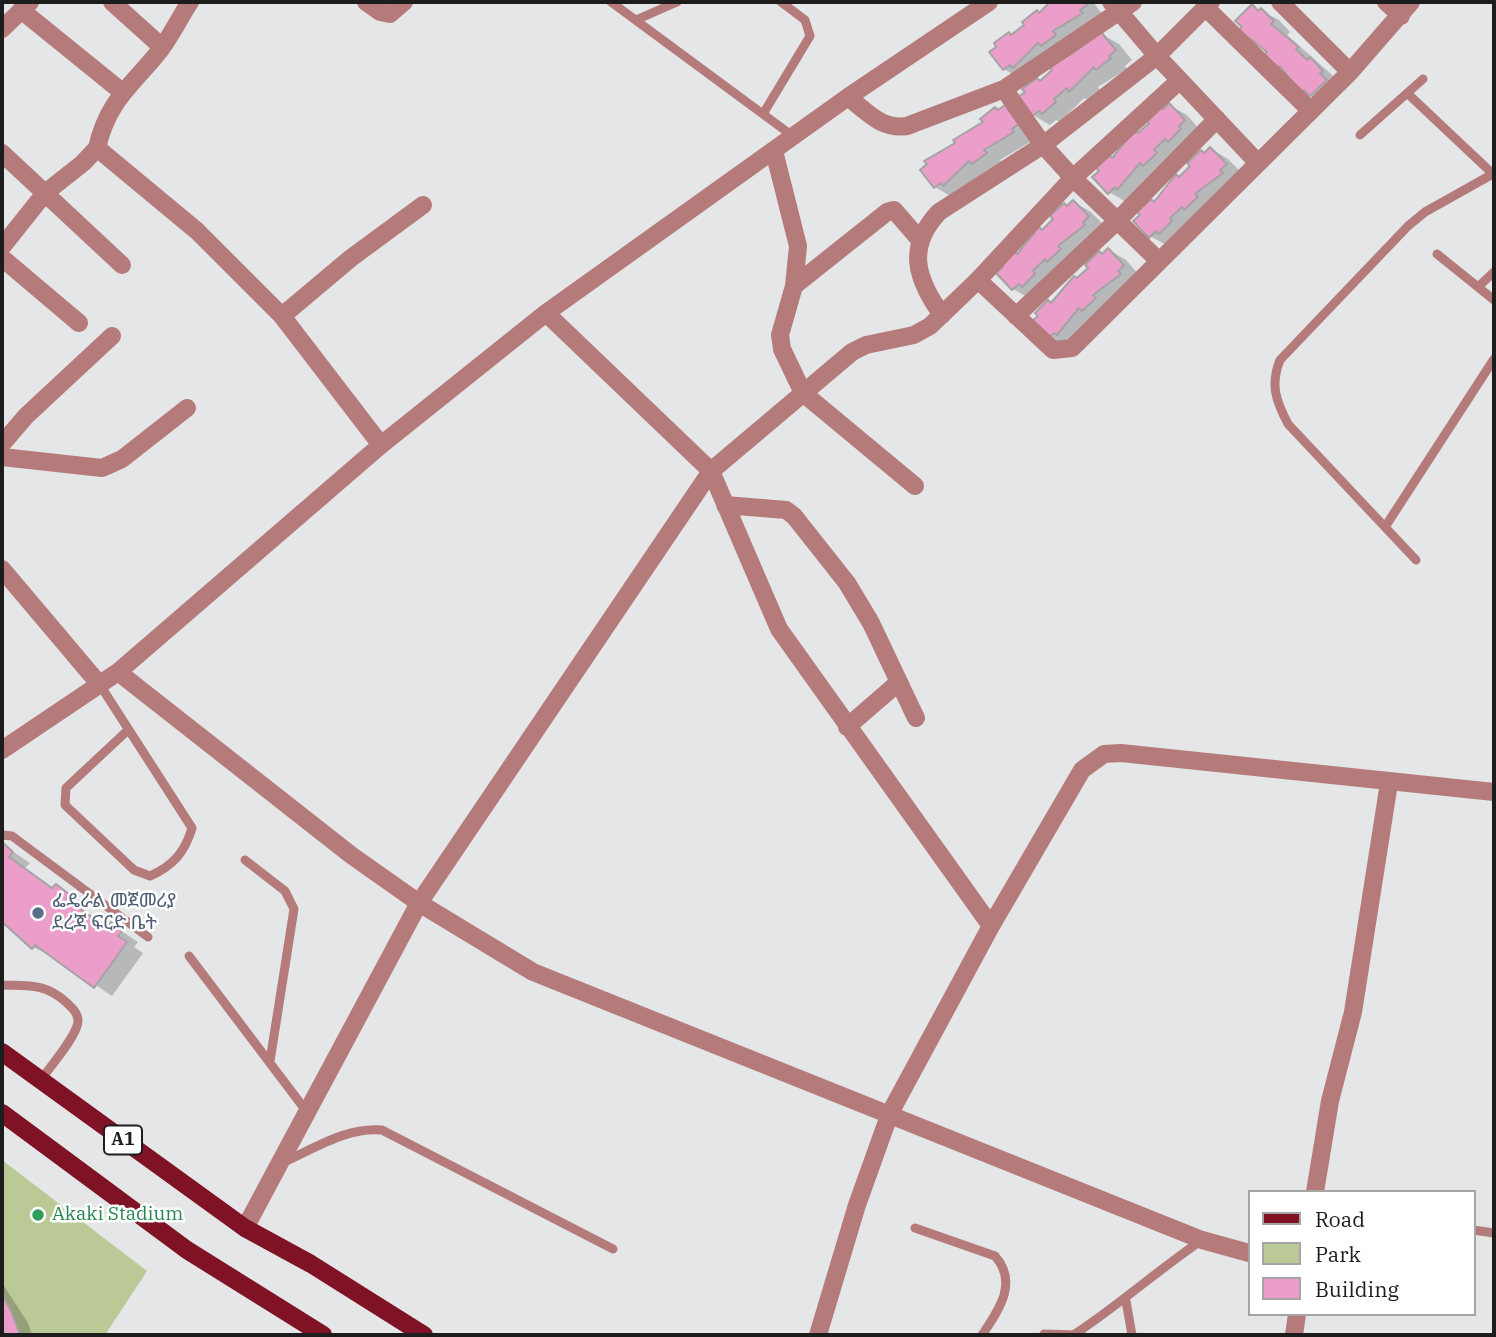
<!DOCTYPE html>
<meta charset="utf-8">
<style>
body{margin:0}
#map{position:relative;width:1496px;height:1337px;overflow:hidden;background:#e4e6e8;font-family:"IBM Plex Serif",serif}
canvas{display:block}
.frame{position:absolute;inset:0;border:4px solid #1d1d1e;pointer-events:none}
.legend{position:absolute;left:1248px;top:1190px;width:228px;height:126px;box-sizing:border-box;background:#fff;border:2px solid #a5a5a5;margin:0;padding:9px 12px;list-style:none;font-size:21px;color:#1d1d1e}
.legend li{display:flex;align-items:center;gap:14px;height:35px}
.legend b{width:35px;border:2px solid #a5a5a5}
</style>
<div id="map">
<canvas width="1496" height="1337"></canvas>
<div class="frame"></div>
<ul class="legend">
<li><b style="height:9px;background:#7f1224"></b>Road</li>
<li><b style="height:19px;background:#bac996"></b>Park</li>
<li><b style="height:19px;background:#eb9ec9"></b>Building</li>
</ul>
</div>
<script>
const g = document.querySelector('canvas').getContext('2d');
g.lineJoin = 'round';
function paint(path, color) {
  g.fillStyle = color;
  g.fill(path, 'evenodd');
}
function stroke(path, color, width, dash) {
  g.strokeStyle = color;
  g.lineWidth = width;
  g.lineCap = dash ? 'butt' : 'round';
  g.setLineDash(dash || []);
  g.stroke(path);
}
function write(font, color, halo, rows, align = 'center') {
  g.font = font + ' "IBM Plex Serif","Noto Sans Ethiopic",serif';
  g.lineWidth = 5;
  g.setLineDash([]);
  g.textBaseline = 'middle';
  g.strokeStyle = halo;
  g.fillStyle = color;
  for (const [text, x, y, turn = 0] of rows) {
    g.save();
    g.translate(x, y);
    g.rotate((+turn || 0) * Math.PI / 180);
    g.textAlign = isNaN(turn) ? turn : align;
    if (halo) g.strokeText(text, 0, 0);
    g.fillText(text, 0, 0);
    g.restore();
  }
}
paint(new Path2D(`
 M 2,1160 L 147,1271 L 105,1335 L 2,1335 Z`), '#bac996');
paint(new Path2D(`
 M 1052,2 L 1093,2 L 1103,15 L 1021,79 L 1004,69 L 1012,36 L 1037,12 L 1040,14 L 1054,4 Z
 M 1252,6 L 1279,20 L 1290,32 L 1287,35 L 1339,81 L 1319,101 L 1302,91 L 1288,73 L 1278,67 Z
 M 1101,34 L 1119,44 L 1132,60 L 1125,66 L 1127,69 L 1098,87 L 1100,90 L 1088,100 L 1084,98 L 1060,122 L 1056,120 L 1050,125 L 1033,115 L 1041,82 Z
 M 1169,105 L 1187,115 L 1201,131 L 1126,202 L 1109,192 L 1113,159 Z
 M 995,109 L 1035,134 L 1028,139 L 1030,142 L 1000,160 L 1003,163 L 990,173 L 986,171 L 962,194 L 952,197 L 935,187 L 958,143 L 955,140 L 985,122 Z
 M 1211,149 L 1228,159 L 1243,174 L 1168,246 L 1150,236 L 1155,203 Z
 M 1074,202 L 1091,212 L 1106,227 L 1031,299 L 1013,289 L 1003,265 L 1031,243 L 1028,240 Z
 M 1109,250 L 1126,260 L 1140,276 L 1065,347 L 1048,338 L 1040,316 Z
 M 2,844 L 30,863 L 25,868 L 54,889 L 56,886 L 73,896 L 86,906 L 83,910 L 109,929 L 112,925 L 138,942 L 134,947 L 143,953 L 112,996 L 52,956 L 33,947 L 2,919 Z
 M 2,1283 L 28,1323 L 32,1335 L 2,1335 Z`), '#0003');
const building = new Path2D(`
 M 1050,2 L 1085,2 L 1087,5 L 1080,10 L 1083,13 L 1053,31 L 1056,35 L 1041,46 L 1038,43 L 1013,68 L 1010,65 L 1003,70 L 989,52 L 996,47 L 994,43 L 1009,32 L 1011,35 L 1024,25 L 1022,22 L 1037,10 L 1039,13 Z
 M 1252,4 L 1258,11 L 1261,8 L 1274,21 L 1271,24 L 1299,47 L 1296,49 L 1307,60 L 1310,57 L 1323,71 L 1320,73 L 1327,80 L 1310,96 L 1304,90 L 1301,93 L 1280,66 L 1277,69 L 1263,55 L 1267,52 L 1239,30 L 1242,27 L 1235,21 Z
 M 1101,32 L 1116,50 L 1109,56 L 1111,58 L 1096,70 L 1094,67 L 1069,92 L 1067,88 L 1054,99 L 1056,102 L 1042,114 L 1039,111 L 1032,116 L 1017,98 L 1025,92 L 1022,89 L 1037,78 L 1040,81 L 1052,70 L 1050,67 L 1079,49 L 1077,46 Z
 M 1169,103 L 1185,120 L 1179,126 L 1181,129 L 1168,142 L 1165,139 L 1154,150 L 1157,153 L 1143,166 L 1140,163 L 1117,190 L 1115,187 L 1108,194 L 1092,177 L 1099,171 L 1096,168 L 1109,155 L 1112,158 L 1135,130 L 1138,133 L 1149,123 L 1146,119 L 1160,106 L 1163,109 Z
 M 1005,105 L 1019,124 L 1012,129 L 1014,132 L 984,150 L 987,153 L 972,164 L 969,161 L 943,186 L 941,183 L 934,188 L 920,170 L 927,164 L 924,161 L 955,143 L 953,140 L 983,122 L 980,119 L 995,107 L 998,110 Z
 M 1210,147 L 1227,164 L 1220,170 L 1223,173 L 1195,194 L 1198,197 L 1184,210 L 1182,207 L 1170,218 L 1172,221 L 1159,234 L 1156,231 L 1149,238 L 1133,221 L 1140,215 L 1137,212 L 1151,199 L 1154,202 L 1176,174 L 1179,177 L 1190,166 L 1187,163 L 1201,150 L 1204,153 Z
 M 1073,200 L 1089,216 L 1083,223 L 1085,225 L 1058,246 L 1061,249 L 1047,262 L 1045,259 L 1033,271 L 1035,274 L 1022,287 L 1019,284 L 1012,290 L 996,273 L 1003,267 L 1000,264 L 1014,251 L 1017,254 L 1039,227 L 1042,230 L 1053,219 L 1050,216 L 1064,203 L 1067,206 Z
 M 1108,248 L 1124,265 L 1118,271 L 1121,274 L 1093,295 L 1096,298 L 1082,311 L 1079,308 L 1057,335 L 1054,333 L 1047,339 L 1031,322 L 1038,316 L 1035,313 L 1048,300 L 1051,303 L 1074,276 L 1077,278 L 1088,268 L 1085,265 L 1099,251 L 1102,254 Z
 M 2,842 L 13,852 L 9,857 L 52,888 L 56,884 L 70,895 L 67,899 L 107,928 L 111,922 L 122,931 L 118,936 L 127,942 L 94,988 L 35,945 L 32,949 L 2,922 Z
 M 2,1295 L 11,1311 L 20,1335 L 2,1335 Z`);
paint(building, '#eb9ec9');
stroke(building, '#a5a2a3', 2);
stroke(new Path2D(`
 M 611,2 L 794,137
 M 636,20 L 677,2
 M 1407,93 L 1494,175
 M 763,114 L 810,36 L 805,20 L 781,2
 M 1360,135 L 1423,79
 M 1437,254 L 1494,300
 M 1478,287 L 1494,272
 M 1385,527 L 1494,359
 M 1416,560 L 1288,424 C 1276,401 1270,385 1280,360 L 1408,226 L 1425,212 L 1491,175
 M 100,685 L 192,828 C 185,852 173,866 150,876 L 134,870 L 65,805 L 66,788 L 128,730
 M 2,835 L 12,836 L 148,937
 M 245,860 L 285,891 L 294,909 L 270,1061
 M 189,956 L 307,1112
 M 2,985 C 29,986 46,983 67,1003 C 72,1008 78,1013 78,1021 C 78,1035 49,1068 40,1081
 M 284,1162 C 315,1148 347,1127 382,1130 L 613,1249
 M 915,1228 L 995,1256 C 1019,1283 998,1311 982,1335
 M 1473,1230 L 1494,1233
 M 1126,1301 L 1132,1335
 M 1044,1334 L 1077,1335
 M 1075,1334 C 1119,1305 1158,1270 1202,1240`), '#b57a7a', 9);
stroke(new Path2D(`
 M 112,2 L 162,47
 M 366,2 L 380,12 L 390,14 L 404,2
 M 1111,2 L 1157,56 L 1258,163
 M 1280,2 L 1350,72
 M 1386,2 L 1401,16
 M 1206,8 L 1311,111
 M 21,10 L 121,91
 M 2,29 L 30,2
 M 848,97 C 867,112 882,130 907,126 L 1004,89 L 1133,2
 M 97,148 C 108,99 133,85 161,49 C 172,34 180,17 190,2
 M 774,151 L 798,246 L 794,286 L 780,335 L 782,349 L 803,393 L 915,486
 M 2,153 L 122,265
 M 2,247 L 45,193 L 83,163 L 97,148 L 197,231 L 282,316 L 381,445
 M 2,258 L 79,323
 M 1159,261 L 1073,178 L 1180,80
 M 978,280 L 1053,350 L 1072,348 L 1350,72 L 1411,2
 M 794,286 L 887,212 L 894,210 L 920,240
 M 942,315 C 916,279 906,247 939,212 L 1043,145 L 1004,89
 M 282,316 L 351,258 L 423,205
 M 1016,316 L 1117,221 L 1217,119
 M 2,444 L 26,416 L 112,336
 M 2,457 L 102,468 L 122,459 L 187,408
 M 725,505 L 786,510 L 794,516 L 847,583 L 871,623 L 916,718
 M 2,569 L 100,685
 M 118,672 L 351,855 L 419,903 L 533,972 L 1202,1240 L 1249,1253
 M 847,727 L 899,682
 M 2,750 L 118,672 L 381,445 L 546,313 L 848,97 L 989,2
 M 991,926 L 779,629 L 711,471 L 852,352 L 866,345 L 914,335 L 930,326 L 978,280 L 1073,178 L 1043,145 L 1157,56 L 1211,2
 M 1315,1192 L 1330,1101 L 1353,1012 L 1389,783
 M 245,1228 L 419,903 L 711,471 L 546,313
 M 818,1335 L 857,1205 L 890,1113 L 991,926 L 1082,770 L 1104,754 L 1121,753 L 1494,792
 M 1294,1335 L 1297,1314`), '#b57a7a', 18);
stroke(new Path2D(`
 M 2,1052 L 245,1228 L 311,1264 L 424,1335
 M 2,1113 L 187,1250 L 323,1335`), '#7f1224', 18);
for (const [x, y, r, color] of [
 [38,913,7,"#5c6f8a"],
 [38,1215,7,"#2e9e5b"]
]) {
  const dot = new Path2D();
  dot.arc(x, y, r, 0, 2 * Math.PI);
  g.fillStyle = color;
  g.fill(dot);
  stroke(dot, '#fff', 2.5);
}
for (const [x, y, w] of [
 [123,1140,38]
]) {
  const box = new Path2D();
  box.roundRect(x - w / 2, y - 14.5, w, 29, 5);
  g.fillStyle = '#fff';
  g.fill(box);
  stroke(box, '#1d1d1e', 2);
}
write('bold 18px', '#1d1d1e', null, [
 ["A1",123,1140]
]);
write('19px', '#4e5e75', '#fff', [
 ["ፌዴራል መጀመሪያ",52,902],
 ["ደረጃ ፍርድ ቤት",52,924]
], 'left');
write('19px', '#27864d', '#fff', [
 ["Akaki Stadium",52,1215]
], 'left');
</script>
